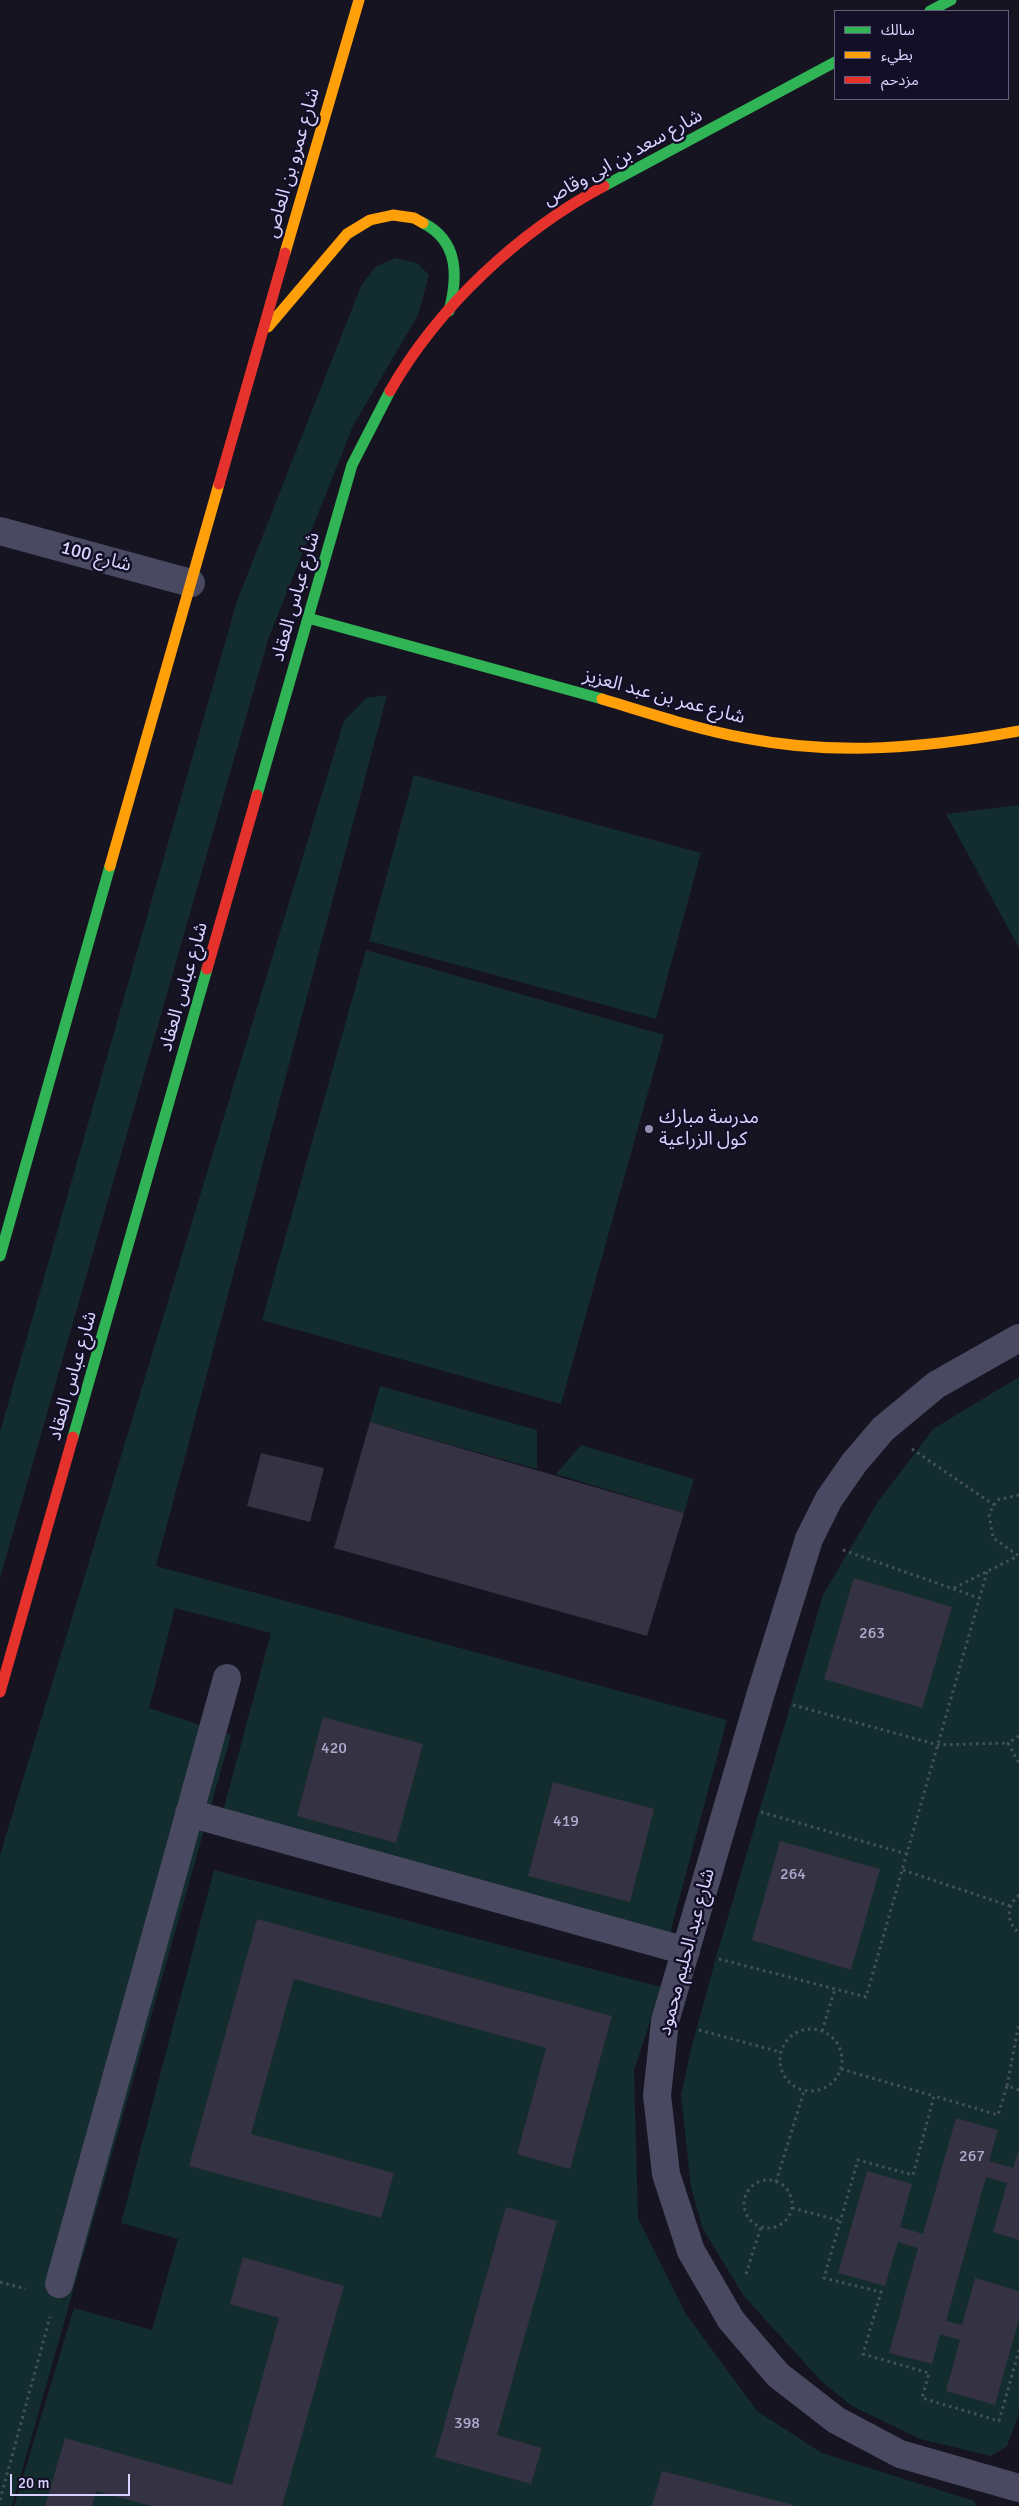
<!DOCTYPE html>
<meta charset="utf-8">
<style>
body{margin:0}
#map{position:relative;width:1019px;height:2506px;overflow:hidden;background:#161421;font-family:Signika,"Noto Sans Arabic",sans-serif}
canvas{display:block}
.legend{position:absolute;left:834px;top:10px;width:175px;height:90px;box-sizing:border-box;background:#130f26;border:1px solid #625e7d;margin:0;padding:6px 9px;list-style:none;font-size:15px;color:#d9d4ff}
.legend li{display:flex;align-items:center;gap:10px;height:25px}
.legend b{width:25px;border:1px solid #625e7d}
.scale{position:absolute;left:10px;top:2474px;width:120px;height:22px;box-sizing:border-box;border:2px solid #d9d4ff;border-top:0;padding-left:6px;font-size:15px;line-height:18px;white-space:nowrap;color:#d9d4ff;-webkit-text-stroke:4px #130f26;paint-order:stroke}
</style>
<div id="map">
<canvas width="1019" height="2506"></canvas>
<ul class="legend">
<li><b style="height:6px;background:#30b455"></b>سالك</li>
<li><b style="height:6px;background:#ff9f0a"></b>بطيء</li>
<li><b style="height:6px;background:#e5322d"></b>مزدحم</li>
</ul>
<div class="scale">20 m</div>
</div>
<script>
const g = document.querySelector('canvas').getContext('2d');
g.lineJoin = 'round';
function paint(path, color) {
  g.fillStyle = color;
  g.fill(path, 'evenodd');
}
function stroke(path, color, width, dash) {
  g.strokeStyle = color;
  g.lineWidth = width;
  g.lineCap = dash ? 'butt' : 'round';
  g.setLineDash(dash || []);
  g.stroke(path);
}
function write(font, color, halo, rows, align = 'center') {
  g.font = font + ' Signika,"Noto Sans Arabic",sans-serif';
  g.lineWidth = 5;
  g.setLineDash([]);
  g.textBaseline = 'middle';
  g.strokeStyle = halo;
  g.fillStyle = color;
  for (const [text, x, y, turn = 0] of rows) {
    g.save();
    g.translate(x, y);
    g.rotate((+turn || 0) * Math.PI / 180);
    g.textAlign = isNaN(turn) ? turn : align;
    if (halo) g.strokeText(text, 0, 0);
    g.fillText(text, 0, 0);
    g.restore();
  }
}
paint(new Path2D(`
 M 395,258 L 417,263 L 429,275 L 418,315 L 353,426 L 269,637 L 0,1578 L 0,1432 L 237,601 L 361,286 L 375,267 Z
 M 387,695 L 156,1566 L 727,1720 L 668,1941 L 220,1822 L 271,1633 L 175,1608 L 149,1708 L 231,1735 L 12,2506 L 0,2506 L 0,1855 L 344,721 L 366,698 Z
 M 414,775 L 701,853 L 656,1019 L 369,941 Z
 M 1019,805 L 1019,948 L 946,814 Z
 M 366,950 L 664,1035 L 561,1404 L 262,1320 Z
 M 1019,1377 L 1019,2413 L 1007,2446 L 991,2456 L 920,2439 L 852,2406 L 822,2382 L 743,2295 L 703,2229 L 691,2188 L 681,2096 L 691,2049 L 717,1954 L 823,1595 L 877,1503 L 933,1429 Z
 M 380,1386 L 537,1430 L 537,1469 L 370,1422 Z
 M 581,1445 L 694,1479 L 684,1513 L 556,1474 Z
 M 214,1870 L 661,1987 L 634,2071 L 638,2218 L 686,2314 L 757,2411 L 822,2453 L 974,2501 L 977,2506 L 14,2506 L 74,2308 L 152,2330 L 178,2239 L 121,2223 Z`), '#132c2d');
paint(new Path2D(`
 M 370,1422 L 684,1513 L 647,1636 L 334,1548 Z
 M 261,1453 L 324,1468 L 310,1522 L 247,1506 Z
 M 854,1578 L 952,1607 L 922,1708 L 824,1679 Z
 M 323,1717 L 423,1744 L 396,1843 L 297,1816 Z
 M 553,1782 L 654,1809 L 630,1902 L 528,1876 Z
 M 780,1841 L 880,1869 L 851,1970 L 752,1940 Z
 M 257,1919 L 612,2016 L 570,2169 L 517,2154 L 546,2048 L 294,1979 L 251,2134 L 394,2173 L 381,2218 L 189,2166 Z
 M 956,2118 L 998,2130 L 989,2161 L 1013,2168 L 1019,2148 L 1019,2240 L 993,2232 L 1007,2183 L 986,2177 L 946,2321 L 962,2325 L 975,2278 L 1019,2291 L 1019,2319 L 995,2405 L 946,2391 L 960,2340 L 940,2334 L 932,2364 L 889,2353 L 918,2248 L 898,2242 L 885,2286 L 838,2273 L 867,2171 L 912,2184 L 900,2227 L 923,2234 Z
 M 506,2207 L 557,2221 L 497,2435 L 542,2448 L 531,2484 L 435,2457 Z
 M 243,2257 L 344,2286 L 282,2506 L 151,2506 L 96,2491 L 92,2506 L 45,2506 L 65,2438 L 232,2485 L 279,2318 L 230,2304 Z
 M 662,2471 L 793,2505 L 793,2506 L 652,2506 Z`), '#343243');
stroke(new Path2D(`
 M 912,1449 L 994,1505
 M 1019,1495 L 997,1500 L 989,1514 L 993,1538 L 1019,1556
 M 843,1550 L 979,1598
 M 954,1588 L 1018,1556
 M 793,1705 L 938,1745 L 1008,1743
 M 1019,1736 L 1008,1743 L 1019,1763
 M 761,1812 L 907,1854
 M 903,1870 L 1010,1906
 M 1019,1895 C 1006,1906 1006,1922 1019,1933
 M 719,1959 L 866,1997 L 987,1572
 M780 2060a31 31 0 1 1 62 0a31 31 0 1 1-62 0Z
 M 699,2030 L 780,2052
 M 822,2031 L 835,1989
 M 841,2069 L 934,2096
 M 1007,2086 L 1019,2023
 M 1019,2090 L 1007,2086 L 998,2115 L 934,2096 L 913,2175 L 858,2160 L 824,2278 L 881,2292 L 863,2354 L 929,2373 L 922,2398 L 999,2421 L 1019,2350
 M744 2204a24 24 0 1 1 48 0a24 24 0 1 1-48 0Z
 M 776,2182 L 804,2091
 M 792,2208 L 841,2221
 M 746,2274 L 761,2227
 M 0,2282 L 26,2289
 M 0,2500 L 50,2317`), '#44505f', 3, [2.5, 4]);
stroke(new Path2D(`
 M 0,531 L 191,583
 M 1019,1338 L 936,1385 L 883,1429 L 854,1463 L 829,1499 L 809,1539 L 760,1696 L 665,2021 L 657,2095 L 666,2174 L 691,2251 L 731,2320 L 778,2375 L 836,2420 L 900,2454 L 1019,2488
 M 189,1813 L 686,1951
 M 59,2284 L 227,1678`), '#4a4962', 28);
stroke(new Path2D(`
 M 930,11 L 951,0
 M 604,186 L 835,62
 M 423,223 C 459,241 458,277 449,311
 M 308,618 L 602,699
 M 257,795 L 352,465 L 390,391
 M 0,1256 L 110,866
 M 73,1437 L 207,969`), '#30b455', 11);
stroke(new Path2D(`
 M 285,253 L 359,0
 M 268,327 L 347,234 L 370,220 L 393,215 L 414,218 L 423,223
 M 602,699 C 649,713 696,729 745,738 C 836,756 928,748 1019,731
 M 110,866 L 219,484`), '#ff9f0a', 11);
stroke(new Path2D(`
 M 390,391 C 438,307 518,232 604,186
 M 219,484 L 285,253
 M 207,969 L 257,795
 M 0,1692 L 73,1437`), '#e5322d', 11);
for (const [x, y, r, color] of [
 [649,1129,5,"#9591b1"]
]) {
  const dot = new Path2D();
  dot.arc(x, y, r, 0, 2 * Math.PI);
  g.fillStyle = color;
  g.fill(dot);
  stroke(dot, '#130f26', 2);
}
write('16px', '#b0acd0', null, [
 ["263",872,1634],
 ["420",334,1749],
 ["419",566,1822],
 ["264",793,1875],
 ["267",972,2157],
 ["398",467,2424]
]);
write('19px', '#d9d4ff', '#130f26', [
 ["شارع سعد بن ابى وقاص",623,158,-29],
 ["شارع عمرو بن العاص",293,163,-74],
 ["شارع 100",96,557,15],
 ["شارع عباس العقاد",296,597,-74],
 ["شارع عمر بن عبد العزيز",664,697,15],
 ["شارع عباس العقاد",184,987,-74],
 ["شارع عباس العقاد",73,1376,-74],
 ["شارع عبد الحليم محمود",687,1952,-75]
]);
write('19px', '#d9d4ff', '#130f26', [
 ["مدرسة مبارك",659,1118],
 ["كول الزراعية",659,1140]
], 'left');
</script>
